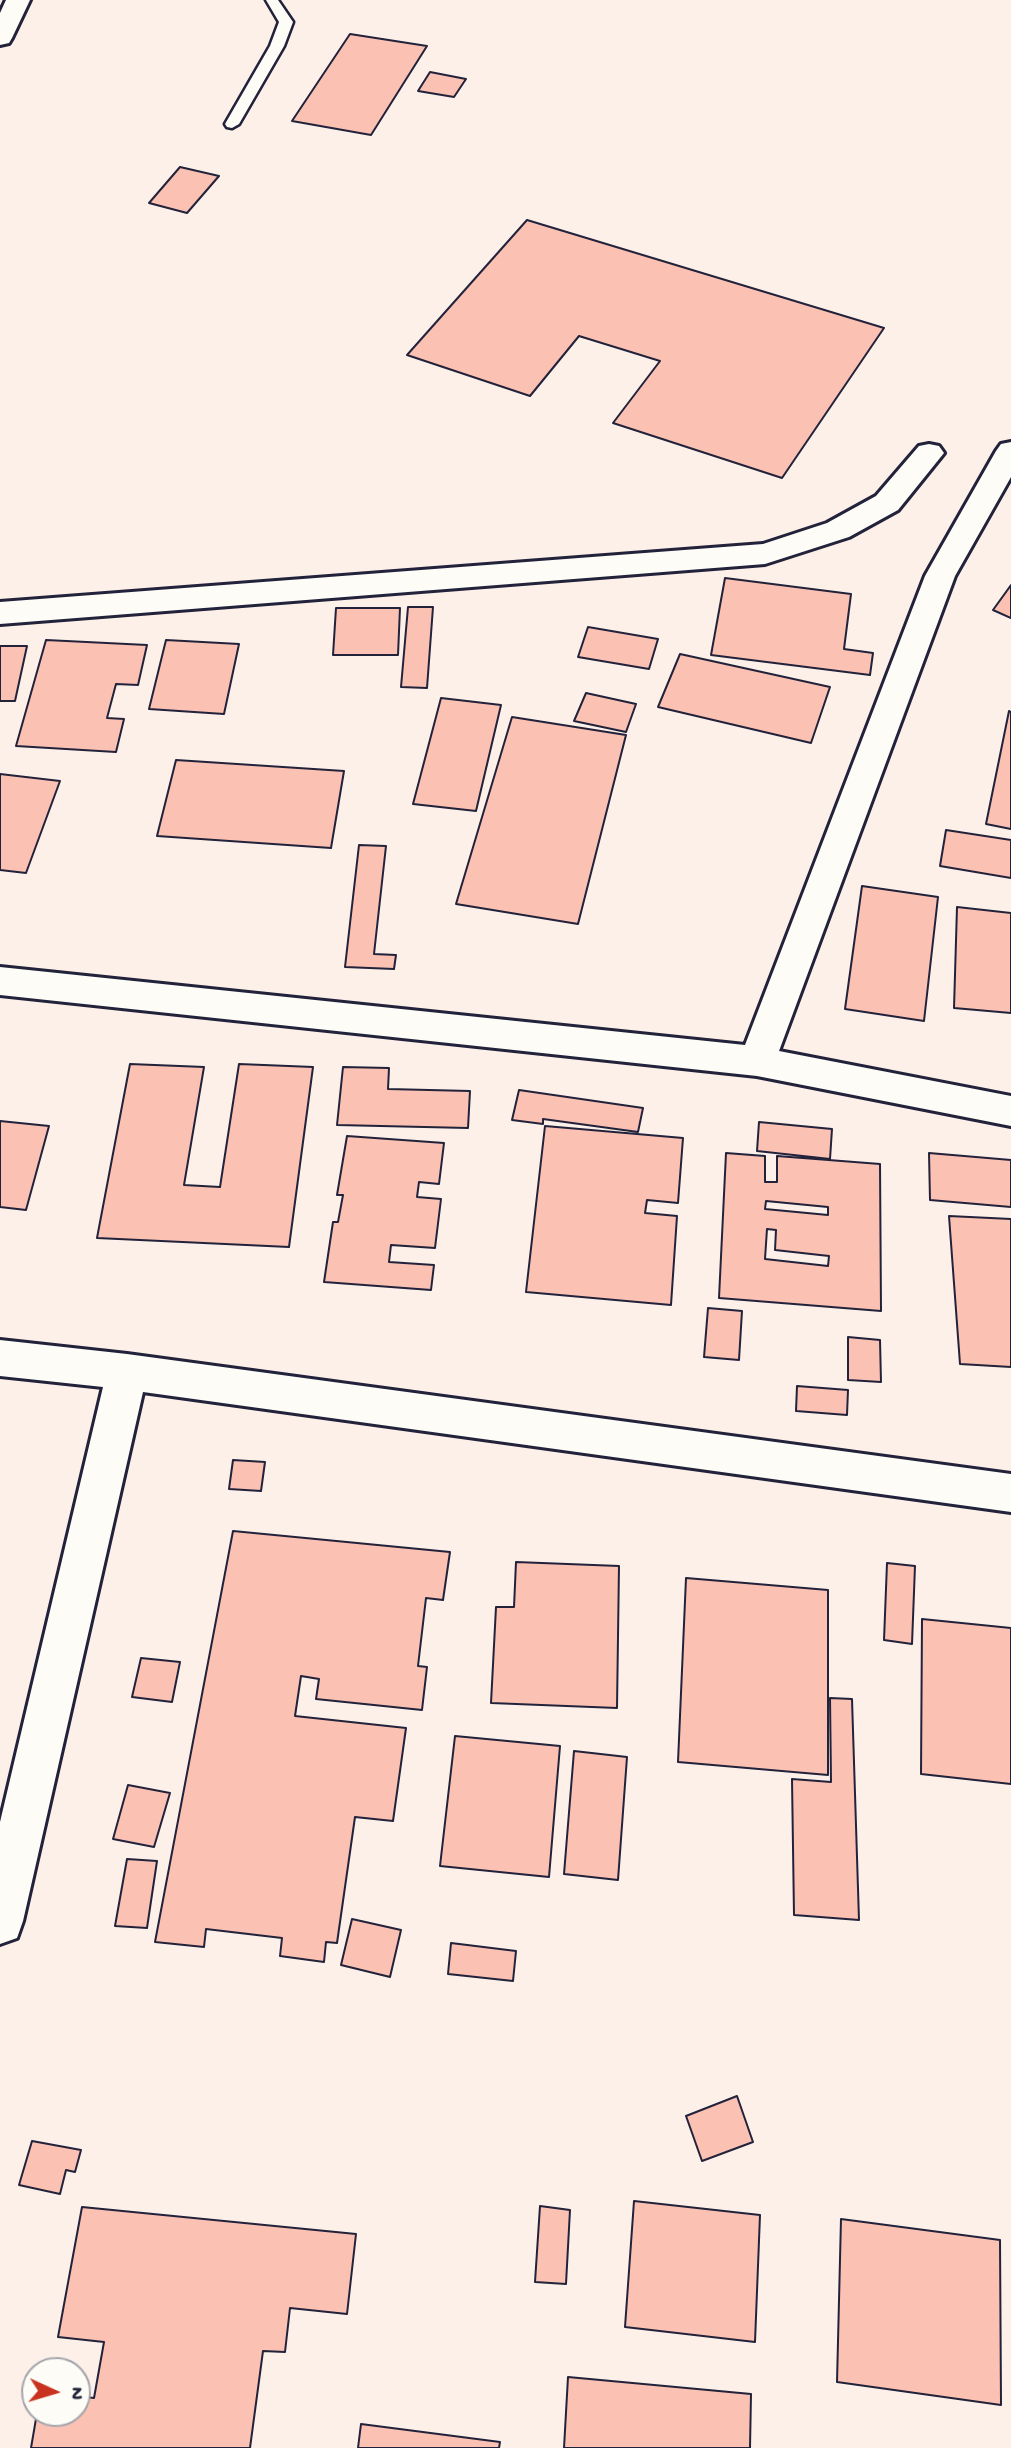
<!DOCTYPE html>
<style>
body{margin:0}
#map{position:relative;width:1011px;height:2448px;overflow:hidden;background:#fdf0e9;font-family:"Gochi Hand",sans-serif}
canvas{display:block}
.north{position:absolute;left:21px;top:2357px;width:70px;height:70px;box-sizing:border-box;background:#fdfcf7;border:2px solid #a5a5ac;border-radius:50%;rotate:94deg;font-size:19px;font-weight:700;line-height:28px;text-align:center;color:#22223b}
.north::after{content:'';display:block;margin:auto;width:24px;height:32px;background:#c8321e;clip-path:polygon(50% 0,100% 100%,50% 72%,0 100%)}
</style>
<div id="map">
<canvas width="1011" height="2448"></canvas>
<div class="north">N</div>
</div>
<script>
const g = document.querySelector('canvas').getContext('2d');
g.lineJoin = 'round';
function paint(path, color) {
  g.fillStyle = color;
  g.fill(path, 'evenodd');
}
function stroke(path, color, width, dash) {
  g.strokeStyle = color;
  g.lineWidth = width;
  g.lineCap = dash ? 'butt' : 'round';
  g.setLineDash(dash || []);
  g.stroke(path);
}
const building = new Path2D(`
 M 350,34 L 427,46 L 371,135 L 292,121 Z
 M 430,72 L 466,79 L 454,97 L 418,91 Z
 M 180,167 L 219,176 L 187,213 L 149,203 Z
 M 527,220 L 884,328 L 782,478 L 613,423 L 660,361 L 579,336 L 530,396 L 407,355 Z
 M 725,578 L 851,594 L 844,649 L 873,653 L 870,675 L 711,655 Z
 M 1011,585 L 1011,618 L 993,610 Z
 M 408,607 L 433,607 L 427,688 L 401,687 Z
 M 336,608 L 400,608 L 398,655 L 333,655 Z
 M 588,627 L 658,639 L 649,669 L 578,657 Z
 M 46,640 L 147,645 L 138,685 L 116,684 L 107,718 L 124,719 L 116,752 L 16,746 Z
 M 166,640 L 239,644 L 224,714 L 149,709 Z
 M 0,646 L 27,646 L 15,701 L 0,701 Z
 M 680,654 L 830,687 L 811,743 L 658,707 Z
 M 586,693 L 636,704 L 626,732 L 574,721 Z
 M 441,698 L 501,705 L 476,811 L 413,804 Z
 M 1009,711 L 1011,712 L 1011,829 L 986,824 Z
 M 512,717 L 626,735 L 578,924 L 456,904 Z
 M 176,760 L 344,771 L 331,848 L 157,836 Z
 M 0,774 L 60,781 L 26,873 L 0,870 Z
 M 946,830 L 1011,840 L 1011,878 L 940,866 Z
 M 359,845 L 386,846 L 374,954 L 396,955 L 394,969 L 345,967 Z
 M 862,886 L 938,897 L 924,1021 L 845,1009 Z
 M 957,907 L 1011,913 L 1011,1013 L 954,1008 Z
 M 130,1064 L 204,1067 L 184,1185 L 220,1187 L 239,1064 L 313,1067 L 289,1247 L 97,1238 Z
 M 343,1067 L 389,1068 L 388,1089 L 470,1091 L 468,1128 L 337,1125 Z
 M 519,1090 L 643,1108 L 638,1132 L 543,1119 L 543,1124 L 512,1120 Z
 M 0,1121 L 49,1126 L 26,1210 L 0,1207 Z
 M 759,1122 L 832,1129 L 830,1159 L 757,1151 Z
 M 545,1126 L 683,1138 L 678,1203 L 647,1200 L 645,1213 L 677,1216 L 671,1305 L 526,1292 Z
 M 347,1136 L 444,1143 L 439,1184 L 419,1182 L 417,1197 L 441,1199 L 435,1248 L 391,1245 L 389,1262 L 434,1265 L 431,1290 L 324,1282 L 333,1222 L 338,1222 L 343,1195 L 337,1195 Z
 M 726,1153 L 765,1156 L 765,1182 L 777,1182 L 777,1156 L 880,1164 L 881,1311 L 719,1298 ZM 766,1201 L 828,1207 L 828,1215 L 765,1209 ZM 767,1229 L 776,1230 L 775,1250 L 829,1256 L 828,1266 L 765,1259 Z
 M 929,1153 L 1011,1160 L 1011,1207 L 930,1200 Z
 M 949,1216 L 1011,1219 L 1011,1367 L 960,1364 Z
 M 708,1308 L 742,1311 L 739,1360 L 704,1357 Z
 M 848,1337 L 880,1340 L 881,1382 L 848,1380 Z
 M 797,1386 L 848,1390 L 847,1415 L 796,1411 Z
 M 233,1460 L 265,1462 L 261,1491 L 229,1489 Z
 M 233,1531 L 450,1552 L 443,1600 L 426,1598 L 418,1666 L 427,1667 L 422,1710 L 316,1699 L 319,1679 L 301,1676 L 295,1716 L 406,1728 L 393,1821 L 355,1817 L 337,1943 L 326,1942 L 324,1962 L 280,1956 L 282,1938 L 206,1929 L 204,1947 L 155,1942 Z
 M 516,1562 L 619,1566 L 617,1708 L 491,1703 L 496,1607 L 514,1607 Z
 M 887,1563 L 915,1566 L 912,1644 L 884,1640 Z
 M 686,1578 L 828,1590 L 828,1775 L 678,1762 Z
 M 922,1619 L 1011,1628 L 1011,1784 L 921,1774 Z
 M 141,1658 L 180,1662 L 172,1702 L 132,1697 Z
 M 830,1698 L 852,1699 L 859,1920 L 794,1915 L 792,1779 L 831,1782 Z
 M 455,1736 L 560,1746 L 549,1877 L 440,1866 Z
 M 574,1751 L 627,1757 L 618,1880 L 564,1874 Z
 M 128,1785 L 170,1793 L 154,1847 L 113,1839 Z
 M 127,1859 L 157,1861 L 147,1928 L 115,1926 Z
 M 352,1919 L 401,1930 L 390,1977 L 341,1965 Z
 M 451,1943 L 516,1951 L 513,1981 L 448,1974 Z
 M 737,2096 L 753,2142 L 702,2161 L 686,2116 Z
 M 32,2141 L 81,2150 L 75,2172 L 66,2170 L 60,2194 L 19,2185 Z
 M 634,2201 L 760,2215 L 755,2342 L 625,2327 Z
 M 540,2206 L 570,2210 L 566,2284 L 535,2282 Z
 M 82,2207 L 356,2234 L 347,2314 L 290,2308 L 285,2352 L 263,2351 L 250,2448 L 31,2448 L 37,2413 L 77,2413 L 77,2396 L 94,2398 L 104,2342 L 58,2337 Z
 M 841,2219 L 1000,2240 L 1001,2405 L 837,2382 Z
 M 568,2377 L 751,2394 L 750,2448 L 564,2448 Z
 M 361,2424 L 500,2442 L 499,2448 L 358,2448 Z`);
paint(building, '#fbc1b3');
stroke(building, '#22223b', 2);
const service = new Path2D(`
 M 266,0 L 278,0 L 293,22 L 284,46 L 239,124 L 232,128 L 227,127 L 225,124 L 270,46 L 279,22 Z`);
const minor = new Path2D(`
 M 1011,442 L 1011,477 L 955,576 L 779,1051 L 1011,1096 L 1011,1126 L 757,1076 L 0,995 L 0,967 L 745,1045 L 925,576 L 996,451 L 1001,444 Z
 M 929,444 L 939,446 L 944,453 L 898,510 L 849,537 L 765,564 L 0,624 L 0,602 L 763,544 L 827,523 L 876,496 L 919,446 Z
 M 0,1340 L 127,1354 L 1011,1474 L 1011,1512 L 143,1392 L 23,1921 L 17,1938 L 0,1944 L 0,1822 L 103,1387 L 0,1376 Z`);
const primary = new Path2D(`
 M 6,0 L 30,0 L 12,38 L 9,43 L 0,45 L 0,13 Z`);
stroke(service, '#22223b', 5);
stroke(minor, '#22223b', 6);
stroke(primary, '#22223b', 6);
paint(service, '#fdfcf7');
paint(minor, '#fdfcf7');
paint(primary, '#fdfcf7');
</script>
